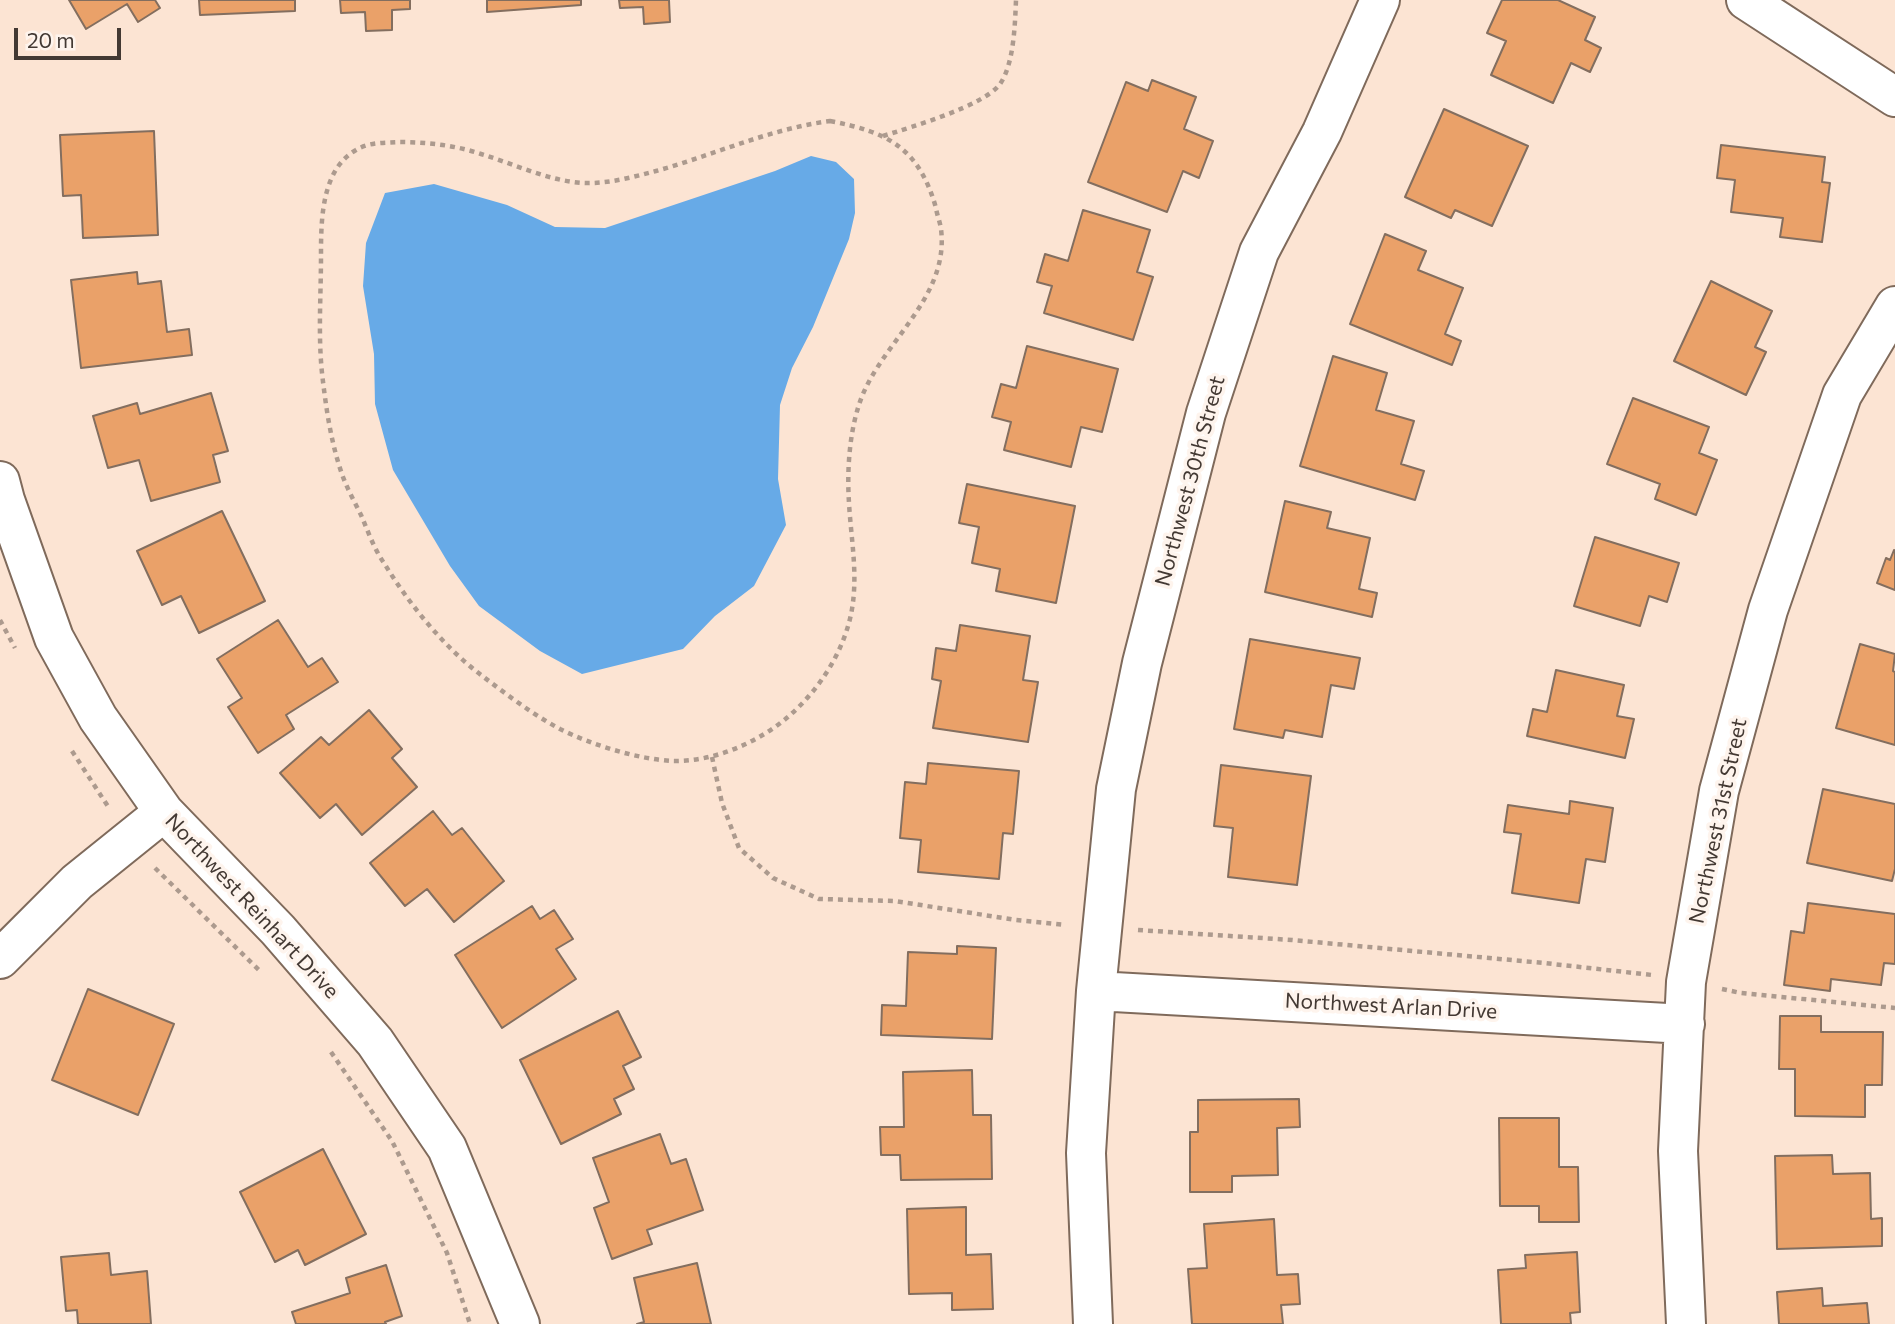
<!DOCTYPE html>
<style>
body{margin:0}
#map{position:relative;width:1895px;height:1324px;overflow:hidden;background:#fce4d3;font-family:Commissioner,sans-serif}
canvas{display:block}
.scale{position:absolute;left:14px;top:28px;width:107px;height:32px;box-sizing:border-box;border:4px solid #433933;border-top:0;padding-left:9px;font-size:21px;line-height:24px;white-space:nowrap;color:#433933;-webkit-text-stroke:5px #fef4ed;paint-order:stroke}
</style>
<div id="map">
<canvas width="1895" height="1324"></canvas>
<div class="scale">20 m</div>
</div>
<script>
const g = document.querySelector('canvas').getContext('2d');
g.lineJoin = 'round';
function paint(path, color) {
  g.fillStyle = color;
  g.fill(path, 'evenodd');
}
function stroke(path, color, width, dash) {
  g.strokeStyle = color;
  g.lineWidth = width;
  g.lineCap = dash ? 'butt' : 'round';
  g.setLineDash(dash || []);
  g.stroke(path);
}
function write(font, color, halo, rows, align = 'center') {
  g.font = font + ' Commissioner,sans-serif';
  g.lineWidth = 7;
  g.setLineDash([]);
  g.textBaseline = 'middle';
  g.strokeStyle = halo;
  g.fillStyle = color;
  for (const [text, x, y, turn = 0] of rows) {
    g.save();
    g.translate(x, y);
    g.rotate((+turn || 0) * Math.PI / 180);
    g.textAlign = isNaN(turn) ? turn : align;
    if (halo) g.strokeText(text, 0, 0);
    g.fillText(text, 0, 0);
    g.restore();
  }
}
paint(new Path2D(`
 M 811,156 L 836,162 L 854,179 L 855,213 L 849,239 L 813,327 L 792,368 L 780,405 L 778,479 L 786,525 L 754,586 L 715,616 L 683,649 L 582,674 L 540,651 L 479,606 L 450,566 L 393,470 L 375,404 L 374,354 L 363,286 L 366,243 L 385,193 L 434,184 L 507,205 L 555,227 L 605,228 L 775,171 Z`), '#67aae7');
const building = new Path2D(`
 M 69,0 L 155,0 L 160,8 L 138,22 L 127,4 L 86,29 Z
 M 199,0 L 295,0 L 295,11 L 200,15 Z
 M 340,0 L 410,0 L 410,9 L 392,10 L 392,30 L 366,31 L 365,12 L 341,13 Z
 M 487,0 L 581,0 L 581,5 L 487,12 Z
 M 619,0 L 669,0 L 670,22 L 644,24 L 643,7 L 620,8 Z
 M 1502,0 L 1558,0 L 1595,17 L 1585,40 L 1601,48 L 1590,72 L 1571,63 L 1553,103 L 1491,75 L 1506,41 L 1487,33 Z
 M 1152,80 L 1196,97 L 1184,129 L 1213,141 L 1199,178 L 1183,171 L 1167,212 L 1088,182 L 1126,82 L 1148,91 Z
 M 1444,109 L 1528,146 L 1492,226 L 1455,210 L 1451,218 L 1405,197 Z
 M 154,131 L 158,235 L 83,238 L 81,195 L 63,196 L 60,135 Z
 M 1721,145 L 1825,157 L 1822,182 L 1830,183 L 1822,242 L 1780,237 L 1783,218 L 1731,212 L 1735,180 L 1717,178 Z
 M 1083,210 L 1150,230 L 1137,272 L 1153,277 L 1133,340 L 1044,313 L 1052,286 L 1037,282 L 1045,254 L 1068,261 Z
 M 1385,234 L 1426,251 L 1418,270 L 1463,288 L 1445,334 L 1461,341 L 1452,365 L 1350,324 Z
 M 137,272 L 138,284 L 161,281 L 167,332 L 189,329 L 192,355 L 81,368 L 71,280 Z
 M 1711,281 L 1772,311 L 1755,347 L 1766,352 L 1746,395 L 1674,361 Z
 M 1027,346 L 1118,369 L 1102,432 L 1081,427 L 1071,467 L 1004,450 L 1011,422 L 992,417 L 1001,384 L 1016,388 Z
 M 1333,356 L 1387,373 L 1376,410 L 1414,421 L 1401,464 L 1424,471 L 1415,500 L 1300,466 Z
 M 211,393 L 228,451 L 213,455 L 220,482 L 151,501 L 139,460 L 108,468 L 93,416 L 137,403 L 140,414 Z
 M 1633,398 L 1709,427 L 1699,453 L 1717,460 L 1696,515 L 1655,499 L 1660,484 L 1607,464 Z
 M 967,484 L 1075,506 L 1056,603 L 996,591 L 1000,569 L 972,563 L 979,527 L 959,523 Z
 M 1285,501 L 1331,512 L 1327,528 L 1370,538 L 1359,589 L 1377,593 L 1372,617 L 1265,592 Z
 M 222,511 L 265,601 L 199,633 L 181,596 L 162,605 L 137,551 Z
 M 1595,537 L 1679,563 L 1667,602 L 1649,596 L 1640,626 L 1574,606 Z
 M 1894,550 L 1895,551 L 1895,590 L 1877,583 L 1886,558 L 1890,560 Z
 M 278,620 L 308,667 L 322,658 L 338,682 L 286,715 L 294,729 L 258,753 L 228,707 L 242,698 L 217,659 Z
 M 960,625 L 1030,636 L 1023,680 L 1038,682 L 1028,742 L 933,728 L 941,681 L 932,679 L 936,648 L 956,651 Z
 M 1250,639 L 1360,658 L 1354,689 L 1331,685 L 1322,737 L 1285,730 L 1283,738 L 1234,729 Z
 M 1860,644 L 1895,654 L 1893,671 L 1895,672 L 1895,745 L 1836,728 Z
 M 1556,670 L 1624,685 L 1617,716 L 1634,719 L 1625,758 L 1527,736 L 1533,709 L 1547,712 Z
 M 369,710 L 402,749 L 392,758 L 417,787 L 362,835 L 336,804 L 320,818 L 280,773 L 321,737 L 329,745 Z
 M 928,763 L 1019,771 L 1013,834 L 1003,833 L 999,879 L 918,872 L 921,840 L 900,838 L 905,782 L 926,784 Z
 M 1221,765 L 1311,776 L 1297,885 L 1228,877 L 1233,828 L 1214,826 Z
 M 1823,789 L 1895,804 L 1895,869 L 1892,881 L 1807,863 Z
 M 1570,801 L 1613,808 L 1605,862 L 1586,859 L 1579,903 L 1512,893 L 1521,834 L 1504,832 L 1508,805 L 1569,814 Z
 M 433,811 L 452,835 L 462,828 L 504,881 L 454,922 L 427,889 L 405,906 L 370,863 Z
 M 1808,903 L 1895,914 L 1895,964 L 1884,963 L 1881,985 L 1831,979 L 1830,991 L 1784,985 L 1791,931 L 1804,933 Z
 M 532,906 L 540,919 L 554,910 L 573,939 L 556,949 L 576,979 L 502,1028 L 455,955 Z
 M 957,946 L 996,948 L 992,1039 L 881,1035 L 882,1005 L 906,1006 L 908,952 L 957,954 Z
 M 88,989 L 174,1024 L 138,1115 L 52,1080 Z
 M 618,1011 L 641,1057 L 623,1066 L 634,1089 L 614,1099 L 621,1114 L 561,1144 L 520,1060 Z
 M 1780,1016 L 1821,1016 L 1821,1032 L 1883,1032 L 1882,1085 L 1865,1085 L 1865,1117 L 1795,1116 L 1795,1069 L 1779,1069 Z
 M 972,1070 L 973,1115 L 991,1115 L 992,1179 L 901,1180 L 900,1155 L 881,1155 L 880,1127 L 904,1127 L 903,1072 Z
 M 1299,1099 L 1300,1127 L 1277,1128 L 1278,1175 L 1232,1176 L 1232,1192 L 1190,1192 L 1190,1132 L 1198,1132 L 1198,1100 Z
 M 1499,1118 L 1559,1118 L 1559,1167 L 1578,1167 L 1579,1222 L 1539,1222 L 1539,1206 L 1500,1206 Z
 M 660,1134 L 671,1164 L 686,1159 L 703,1210 L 647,1230 L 652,1244 L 612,1259 L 594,1208 L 609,1202 L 593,1158 Z
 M 323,1149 L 366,1234 L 305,1265 L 298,1250 L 275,1262 L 240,1192 Z
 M 1832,1155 L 1833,1174 L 1870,1173 L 1871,1219 L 1882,1218 L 1882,1246 L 1777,1249 L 1775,1156 Z
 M 966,1207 L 966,1255 L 991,1254 L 993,1309 L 952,1310 L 952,1293 L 909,1294 L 907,1209 Z
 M 1274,1219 L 1277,1275 L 1298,1274 L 1300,1304 L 1281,1305 L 1283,1324 L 1192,1324 L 1188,1269 L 1207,1268 L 1204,1224 Z
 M 1577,1252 L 1580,1312 L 1570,1313 L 1571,1324 L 1501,1324 L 1498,1270 L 1526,1268 L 1525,1255 Z
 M 109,1253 L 111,1275 L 147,1271 L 151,1324 L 78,1324 L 77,1310 L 66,1311 L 61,1257 Z
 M 697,1263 L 711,1324 L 637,1324 L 644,1322 L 634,1278 Z
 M 386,1265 L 402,1316 L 385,1322 L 386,1324 L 296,1324 L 292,1312 L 350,1293 L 346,1278 Z
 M 1822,1288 L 1823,1306 L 1867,1303 L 1869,1324 L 1779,1324 L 1777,1292 Z`);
paint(building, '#eaa169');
stroke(building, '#836e5f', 2);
const minor = new Path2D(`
 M 1746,0 L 1895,97
 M 0,481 L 5,500 L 54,638 L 98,718 L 164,812 L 278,930 L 375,1042 L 447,1148 L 520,1324
 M 0,959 L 77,882 L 164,812
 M 1096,991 L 1685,1024
 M 1093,1324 L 1086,1153 L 1096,991 L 1116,789 L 1142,663 L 1206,413 L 1259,252 L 1322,132 L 1380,0
 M 1686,1324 L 1678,1151 L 1686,982 L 1719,791 L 1768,610 L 1842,395 L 1895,306`);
stroke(minor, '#7f6a5b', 42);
stroke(new Path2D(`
 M 830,121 C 888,132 919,148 936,208 C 937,215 940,222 941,229 C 950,301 876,345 858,408 C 849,437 847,473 849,503 C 851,539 858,573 852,609 C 845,650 820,689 789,716 C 758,743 713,762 672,761 C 637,759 592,745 560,729 C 532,714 506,694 481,675 C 443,646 409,604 384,563 C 374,549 368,531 361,515 C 355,503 348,490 343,477 C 331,444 326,408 322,373 C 318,334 321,295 321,256 C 321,221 321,170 356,150 C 369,142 384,143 398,142 C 426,142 454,145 481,154 C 514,164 549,181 583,183 C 608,184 633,177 656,171 C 714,155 769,129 830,121 Z
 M 883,136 C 911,127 984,106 1000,84 C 1014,64 1015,24 1016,0
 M 0,620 L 15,648
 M 72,751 L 109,808
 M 712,757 L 722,803 L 739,848 L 773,878 L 819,899 L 895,901 L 1016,920 L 1066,925
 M 155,868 L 261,972
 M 1138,930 L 1292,940 L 1544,963 L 1652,975
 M 1722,989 L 1741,993 L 1895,1008
 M 331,1052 L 392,1141 L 447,1253 L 470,1324`), '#ac9a8e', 4.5, [5, 5]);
stroke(minor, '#fff', 38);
write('21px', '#433933', '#fef4ed', [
 ["Northwest 30th Street",1190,481,-75],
 ["Northwest 31st Street",1718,821,-78],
 ["Northwest Reinhart Drive",252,906,47],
 ["Northwest Arlan Drive",1391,1006,3]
]);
</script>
